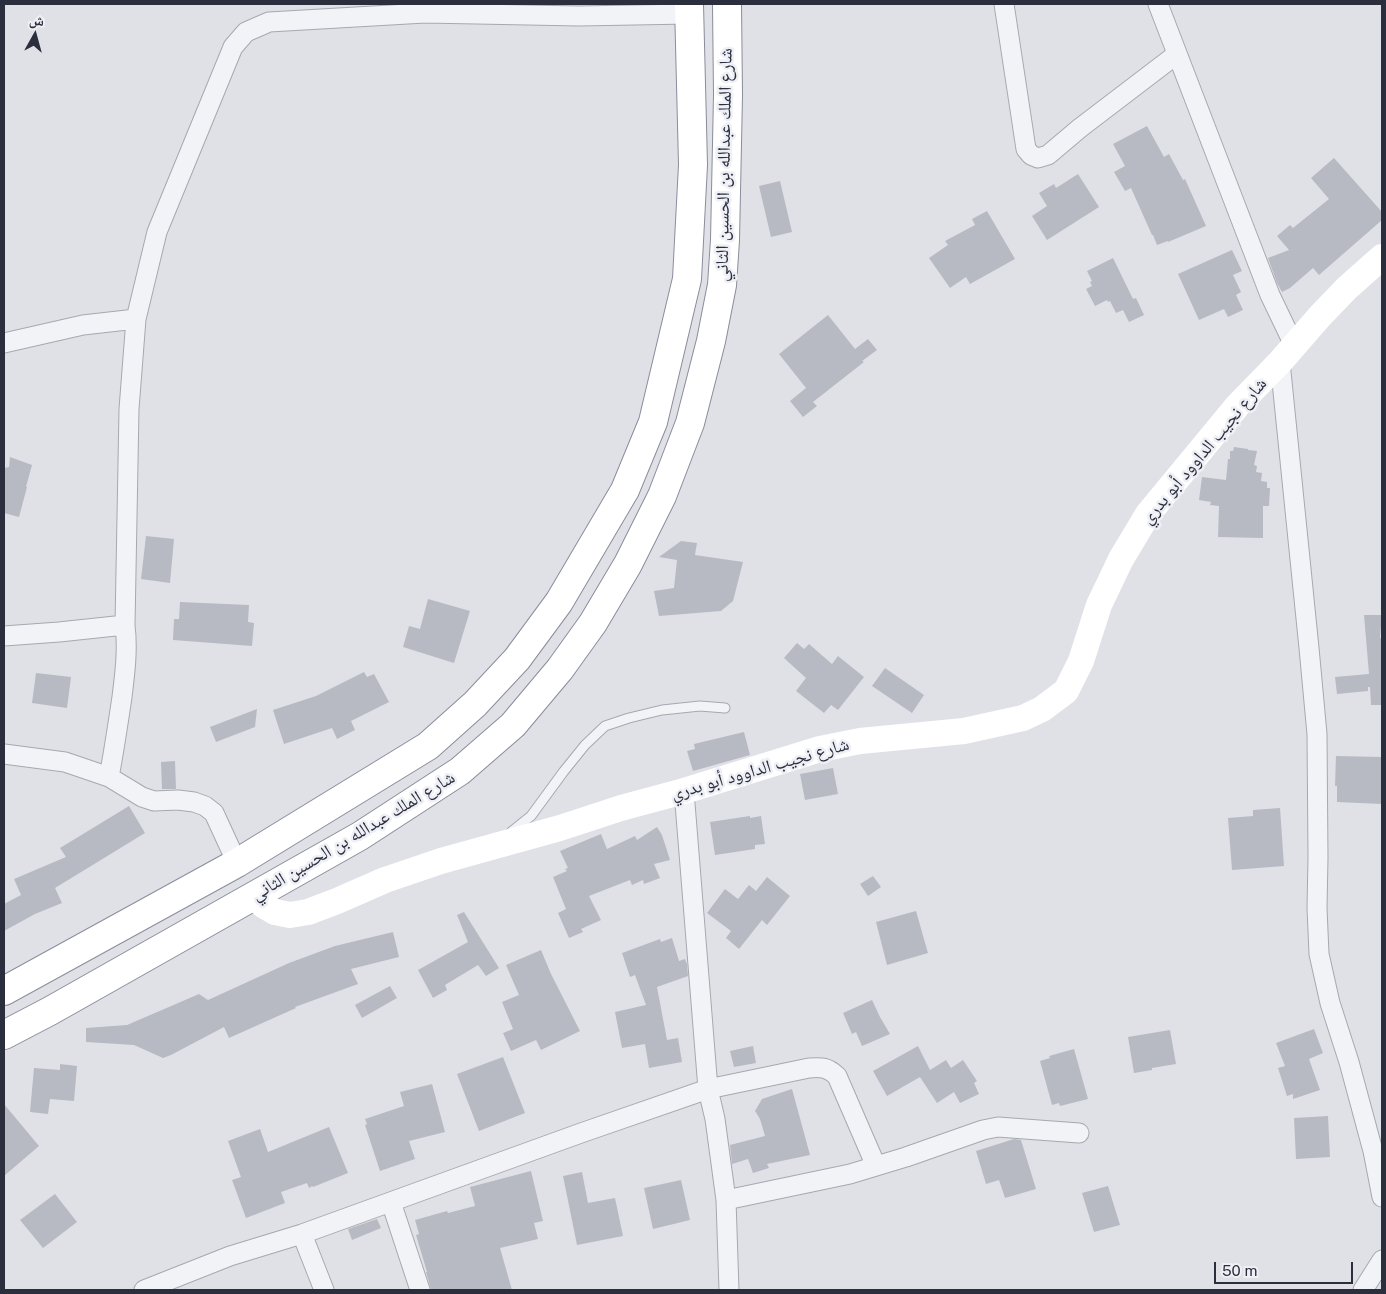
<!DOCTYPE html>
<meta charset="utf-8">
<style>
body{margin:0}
#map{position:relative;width:1386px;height:1294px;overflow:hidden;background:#e0e1e7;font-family:"Public Sans","Noto Naskh Arabic",sans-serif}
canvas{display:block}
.frame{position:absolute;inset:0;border:5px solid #2a2e3d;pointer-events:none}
.north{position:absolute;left:10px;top:10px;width:50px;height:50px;-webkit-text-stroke:4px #eff0f5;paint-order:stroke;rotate:7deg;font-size:14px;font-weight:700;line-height:20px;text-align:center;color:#2a2e3d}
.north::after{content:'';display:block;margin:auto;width:18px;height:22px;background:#2a2e3d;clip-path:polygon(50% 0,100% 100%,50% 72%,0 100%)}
.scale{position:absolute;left:1214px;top:1262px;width:139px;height:22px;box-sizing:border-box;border:2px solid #2a2e3d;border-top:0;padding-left:6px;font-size:15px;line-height:18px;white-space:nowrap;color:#2a2e3d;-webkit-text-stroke:4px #eff0f5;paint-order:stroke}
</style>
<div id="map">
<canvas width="1386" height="1294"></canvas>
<div class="frame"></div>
<div class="north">ش</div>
<div class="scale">50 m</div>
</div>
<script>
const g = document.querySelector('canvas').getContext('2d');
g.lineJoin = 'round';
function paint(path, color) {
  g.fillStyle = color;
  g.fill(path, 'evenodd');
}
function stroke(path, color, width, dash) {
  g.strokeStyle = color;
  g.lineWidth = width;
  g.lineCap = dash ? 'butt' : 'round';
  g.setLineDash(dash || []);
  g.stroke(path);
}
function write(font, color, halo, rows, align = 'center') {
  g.font = font + ' "Public Sans","Noto Naskh Arabic",sans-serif';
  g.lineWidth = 5;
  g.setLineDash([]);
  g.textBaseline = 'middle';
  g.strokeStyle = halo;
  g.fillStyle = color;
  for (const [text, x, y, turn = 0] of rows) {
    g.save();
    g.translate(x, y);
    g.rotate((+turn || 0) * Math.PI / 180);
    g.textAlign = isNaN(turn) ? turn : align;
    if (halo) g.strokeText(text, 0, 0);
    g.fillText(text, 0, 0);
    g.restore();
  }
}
paint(new Path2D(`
 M 1147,126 L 1164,157 L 1169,154 L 1183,180 L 1185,179 L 1206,226 L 1168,242 L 1168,241 L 1157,245 L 1153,235 L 1152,235 L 1131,188 L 1125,191 L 1114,172 L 1125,166 L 1113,144 Z
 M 1334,158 L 1382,212 L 1382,220 L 1319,275 L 1313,268 L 1290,288 L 1282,292 L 1277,283 L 1268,258 L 1289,250 L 1277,236 L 1290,225 L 1293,228 L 1329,199 L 1311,178 Z
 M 1078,174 L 1099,207 L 1047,240 L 1032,216 L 1047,206 L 1039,193 L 1054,184 L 1056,188 Z
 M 780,181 L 792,232 L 771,237 L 759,186 Z
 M 987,211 L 1015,259 L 970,284 L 966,277 L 950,288 L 929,258 L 948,245 L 945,241 L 975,225 L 972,219 Z
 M 1232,250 L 1242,271 L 1233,275 L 1241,292 L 1236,295 L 1243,310 L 1228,317 L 1224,309 L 1199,320 L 1178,274 Z
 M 1113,258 L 1133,299 L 1136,298 L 1144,315 L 1129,322 L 1123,310 L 1116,313 L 1110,301 L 1108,302 L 1107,300 L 1095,306 L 1086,289 L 1092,286 L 1090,282 L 1092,281 L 1087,271 Z
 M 828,315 L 855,349 L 868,339 L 877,350 L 862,361 L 864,362 L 813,402 L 817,406 L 803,417 L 790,401 L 806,388 L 779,354 Z
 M 1234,447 L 1248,449 L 1248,450 L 1257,451 L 1254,465 L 1257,466 L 1256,472 L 1262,473 L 1261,481 L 1267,482 L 1267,488 L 1270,488 L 1269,506 L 1263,506 L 1263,538 L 1218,537 L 1219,506 L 1210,505 L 1211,502 L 1199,500 L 1202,477 L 1226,480 L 1228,459 L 1230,459 L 1230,451 L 1233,451 Z
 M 10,457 L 32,465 L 26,487 L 27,487 L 19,517 L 4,513 L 4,468 L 9,467 Z
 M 146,536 L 174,539 L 170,583 L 141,579 Z
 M 681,541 L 697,543 L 695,555 L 743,562 L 733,601 L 721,611 L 659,616 L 654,591 L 674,588 L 677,560 L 659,557 Z
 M 428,599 L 470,611 L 454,663 L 403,647 L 409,626 L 420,629 Z
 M 180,602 L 249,605 L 248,622 L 254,623 L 252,646 L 173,640 L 174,619 L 179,619 Z
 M 1364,615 L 1382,615 L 1380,638 L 1382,638 L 1382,705 L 1371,705 L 1370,687 L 1368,687 L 1368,691 L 1337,694 L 1335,677 L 1369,674 Z
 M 797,643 L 804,649 L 809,644 L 832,664 L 838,656 L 864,677 L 838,710 L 831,705 L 824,713 L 796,691 L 806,678 L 784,658 Z
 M 885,668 L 924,695 L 912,713 L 872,686 Z
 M 364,672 L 367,677 L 374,674 L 389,702 L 351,721 L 355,730 L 337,739 L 332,728 L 284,744 L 273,710 L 316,696 Z
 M 36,673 L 71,677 L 67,708 L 32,703 Z
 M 257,709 L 255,727 L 216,742 L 210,727 Z
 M 744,732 L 750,755 L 693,771 L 687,751 L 695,749 L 694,744 Z
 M 1336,756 L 1382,757 L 1382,804 L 1337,802 L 1337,786 L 1335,786 Z
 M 175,761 L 176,789 L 162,789 L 161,762 Z
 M 833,768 L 838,794 L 805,800 L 800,774 Z
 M 129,806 L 145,833 L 55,888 L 62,903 L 35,914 L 4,931 L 4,904 L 21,895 L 14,879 L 66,857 L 60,848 Z
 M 1280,808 L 1284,866 L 1232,870 L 1228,818 L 1253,816 L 1253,810 Z
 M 750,816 L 750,818 L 761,816 L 765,844 L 755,845 L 755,849 L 715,855 L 710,822 Z
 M 657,827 L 662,835 L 670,860 L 654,864 L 660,878 L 644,884 L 643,880 L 632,885 L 630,880 L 589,896 L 601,920 L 581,929 L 583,932 L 569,938 L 558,913 L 566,909 L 553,877 L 567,871 L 565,869 L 568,868 L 560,851 L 601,834 L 607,849 L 635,836 L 637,840 Z
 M 873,876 L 881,887 L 868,896 L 860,884 Z
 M 767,877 L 790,896 L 767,925 L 762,920 L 739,949 L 726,938 L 731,931 L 707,913 L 725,889 L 738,899 L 749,885 L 756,891 Z
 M 916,911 L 928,953 L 887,965 L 876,922 Z
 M 464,912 L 499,968 L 486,976 L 478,965 L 445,985 L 447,990 L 433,998 L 418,970 L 468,942 L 457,915 Z
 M 393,932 L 399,957 L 351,969 L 358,984 L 295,1007 L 296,1008 L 229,1038 L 224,1027 L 171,1055 L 163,1058 L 134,1045 L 86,1042 L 86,1028 L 127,1025 L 199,994 L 208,1000 L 289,963 L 335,946 Z
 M 672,938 L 679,961 L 685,959 L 687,964 L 688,976 L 657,987 L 667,1040 L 678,1038 L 682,1062 L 649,1068 L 645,1044 L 622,1048 L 615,1012 L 646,1005 L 635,975 L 630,977 L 622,953 L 660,939 L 661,942 Z
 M 541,950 L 551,974 L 580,1031 L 541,1050 L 536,1040 L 511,1051 L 503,1033 L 513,1029 L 502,1002 L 519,995 L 506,965 Z
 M 390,986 L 397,998 L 362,1018 L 355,1005 Z
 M 872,1000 L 880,1017 L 890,1034 L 862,1046 L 856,1032 L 852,1034 L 843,1013 Z
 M 1314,1029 L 1323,1053 L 1309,1059 L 1320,1090 L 1293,1099 L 1293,1094 L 1287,1096 L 1278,1068 L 1285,1066 L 1276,1043 Z
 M 1170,1030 L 1176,1064 L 1152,1068 L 1152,1070 L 1134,1073 L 1128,1037 Z
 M 753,1046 L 756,1063 L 734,1067 L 730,1051 Z
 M 918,1046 L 930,1070 L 946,1060 L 951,1068 L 963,1060 L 977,1081 L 974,1083 L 979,1094 L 960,1103 L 954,1092 L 937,1103 L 920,1077 L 887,1096 L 873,1071 Z
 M 1074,1049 L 1088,1099 L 1060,1106 L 1059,1103 L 1052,1105 L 1040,1061 L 1050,1058 L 1049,1056 Z
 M 503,1057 L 525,1113 L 479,1131 L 457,1074 Z
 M 60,1064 L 77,1066 L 74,1101 L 50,1099 L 48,1114 L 30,1112 L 34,1068 L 60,1070 Z
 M 432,1084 L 445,1132 L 409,1141 L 415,1159 L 380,1171 L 365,1125 L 367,1124 L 365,1119 L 404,1106 L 400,1092 Z
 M 792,1089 L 810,1155 L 767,1164 L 769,1168 L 753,1173 L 748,1159 L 732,1164 L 730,1145 L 765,1136 L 760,1119 L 755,1111 L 762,1099 Z
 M 4,1104 L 39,1146 L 4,1176 Z
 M 1328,1116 L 1330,1157 L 1296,1159 L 1294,1118 Z
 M 329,1127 L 348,1173 L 313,1187 L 312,1186 L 309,1188 L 307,1183 L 281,1192 L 285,1203 L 246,1218 L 232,1180 L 241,1177 L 228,1141 L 260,1129 L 268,1152 Z
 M 1014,1139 L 1021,1140 L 1036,1189 L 1005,1198 L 999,1180 L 986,1184 L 976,1151 Z
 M 531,1171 L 543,1221 L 534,1223 L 538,1239 L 500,1248 L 512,1290 L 431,1290 L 426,1272 L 427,1272 L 416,1235 L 419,1234 L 415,1220 L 447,1211 L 448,1213 L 475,1206 L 470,1187 Z
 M 582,1172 L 588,1203 L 615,1198 L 623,1236 L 577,1245 L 563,1176 Z
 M 681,1180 L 690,1220 L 653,1229 L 644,1188 Z
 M 1108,1186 L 1120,1225 L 1094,1232 L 1082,1193 Z
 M 55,1194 L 77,1222 L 43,1248 L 20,1220 Z
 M 377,1219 L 381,1228 L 352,1240 L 348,1229 Z`), '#b7bac3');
const lane = new Path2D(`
 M 511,832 L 531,816 L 564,771 L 585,745 L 605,726 L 629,718 L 662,710 L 700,706 L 725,708`);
const street = new Path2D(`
 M 1004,4 L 1026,149 L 1031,155 L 1038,158 L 1048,155 L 1080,128 L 1177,54
 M 1158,4 L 1270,295 L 1294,345
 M 4,343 L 83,325 L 136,319
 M 1280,362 L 1309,648 L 1317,734 L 1318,858 L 1317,908 L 1319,954 L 1330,1003 L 1349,1062 L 1373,1151 L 1382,1197
 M 4,636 L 59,632 L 125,625
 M 4,754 L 65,762 L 109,777 L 142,797 L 154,801 L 178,800 L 194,802 L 205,806 L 214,813 L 237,863
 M 109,777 C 114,751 118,724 122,697 C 125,673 128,649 125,625 L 129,409 L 136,319 L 157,232 L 233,47 L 246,32 L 269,22 L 425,13 L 579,16 L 689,14
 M 684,791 L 708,1089 L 715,1119 L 726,1200 L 729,1290
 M 726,1200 L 850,1174 L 906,1157 L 983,1130 L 998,1127 L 1079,1133
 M 391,1202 L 420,1290
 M 302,1234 L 324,1290
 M 144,1290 L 230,1256 L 302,1234 L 581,1133 L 708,1089 L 809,1068 C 822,1067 827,1067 837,1076 L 876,1166
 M 1363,1290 L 1382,1260`);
const highway = new Path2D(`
 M 4,991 L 237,863 L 428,746 L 475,704 L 517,659 L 559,602 L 625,490 L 653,422 L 687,279 L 693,165 L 689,4
 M 4,1035 L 50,1011 L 360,836 L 460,771 L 513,725 L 560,669 L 593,623 L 628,564 L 662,496 L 690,423 L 711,341 L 722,285 L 725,240 L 728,95 L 727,4`);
stroke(lane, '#a6a8b1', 11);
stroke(street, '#a6a8b1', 21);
stroke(highway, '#898d9c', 30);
stroke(lane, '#f2f3f6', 9);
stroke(street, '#f2f3f6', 19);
stroke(new Path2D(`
 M 257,895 L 263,905 L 275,912 L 290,915 L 308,912 L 337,901 L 385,880 L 441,861 L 560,828 L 621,808 L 684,791 L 820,749 L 860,741 L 964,731 L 1023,718 L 1042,709 L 1066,691 L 1081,661 L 1099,605 L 1121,559 L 1148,514 L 1238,405 L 1280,362 L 1320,316 L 1347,288 L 1382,257`), '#fff', 26);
stroke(highway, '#fff', 28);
write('18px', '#2a2e3d', '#eff0f5', [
 ["شارع الملك عبدالله بن الحسين الثاني",724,165,-89],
 ["شارع نجيب الداوود أبو بدري",1204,451,-50],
 ["شارع نجيب الداوود أبو بدري",760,769,-16],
 ["شارع الملك عبدالله بن الحسين الثاني",353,836,-31]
]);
</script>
